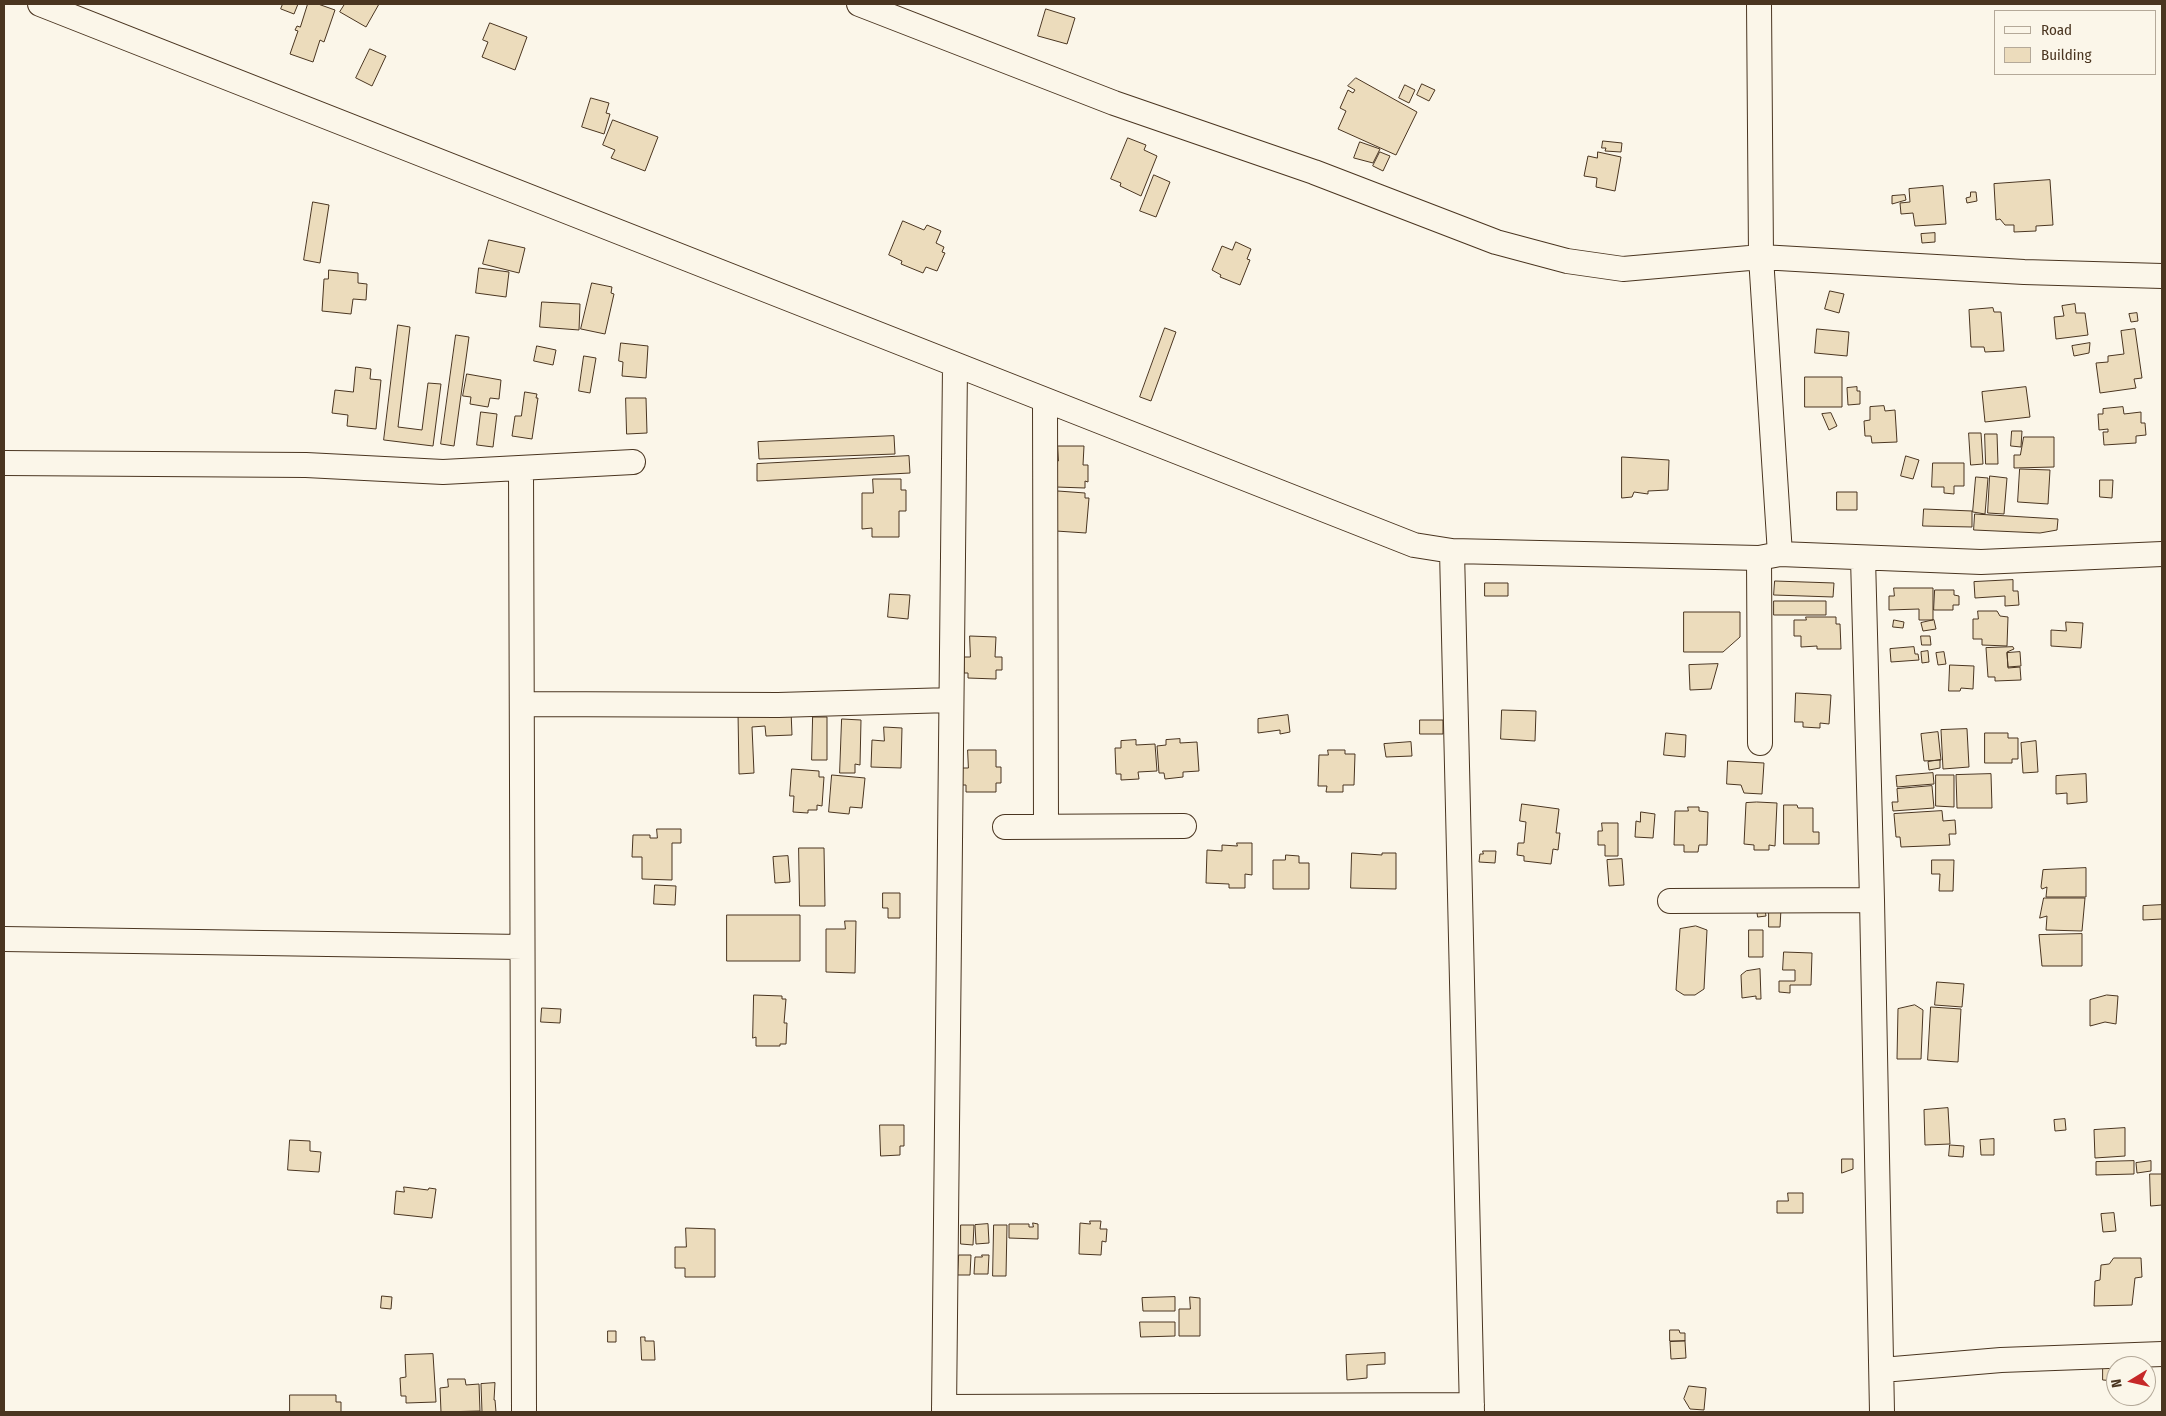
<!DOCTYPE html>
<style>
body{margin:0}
#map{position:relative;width:2166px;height:1416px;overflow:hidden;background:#fbf6e9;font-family:"Fira Sans Condensed",sans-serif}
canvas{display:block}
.frame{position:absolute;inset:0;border:5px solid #4a3520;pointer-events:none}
.legend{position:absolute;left:1994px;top:10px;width:162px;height:65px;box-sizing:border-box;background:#fbf6e9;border:1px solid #b4a999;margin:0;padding:6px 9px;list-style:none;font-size:15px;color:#4a3520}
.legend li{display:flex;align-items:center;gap:10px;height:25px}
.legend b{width:25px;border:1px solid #b4a999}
.north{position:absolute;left:2106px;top:1356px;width:50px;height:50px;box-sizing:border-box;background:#fbf6e9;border:1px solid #b4a999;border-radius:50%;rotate:261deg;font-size:14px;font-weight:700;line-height:20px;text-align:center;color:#4a3520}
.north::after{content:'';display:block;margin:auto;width:18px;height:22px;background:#c62828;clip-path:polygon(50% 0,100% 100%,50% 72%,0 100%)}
</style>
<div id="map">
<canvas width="2166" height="1416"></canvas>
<div class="frame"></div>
<ul class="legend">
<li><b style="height:6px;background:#fbf6e9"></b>Road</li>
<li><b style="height:14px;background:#ecdcbc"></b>Building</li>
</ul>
<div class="north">N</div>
</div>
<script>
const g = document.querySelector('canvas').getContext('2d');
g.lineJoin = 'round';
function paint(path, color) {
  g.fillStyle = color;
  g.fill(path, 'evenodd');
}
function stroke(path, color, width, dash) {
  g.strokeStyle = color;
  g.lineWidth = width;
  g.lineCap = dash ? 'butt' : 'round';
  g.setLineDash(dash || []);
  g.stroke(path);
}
const building = new Path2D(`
 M 283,4 L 298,4 L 294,14 L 281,9 Z
 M 308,4 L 318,4 L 335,10 L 324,42 L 320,40 L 313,62 L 290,54 L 298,31 L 295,30 L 297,26 L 300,27 Z
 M 345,4 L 379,4 L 366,27 L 340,12 Z
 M 1046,9 L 1075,18 L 1067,44 L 1038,36 Z
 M 490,23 L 527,37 L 515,70 L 482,57 L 488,42 L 483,40 Z
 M 370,49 L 386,56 L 372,86 L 356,78 Z
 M 1356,78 L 1417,112 L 1396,155 L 1338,129 L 1346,111 L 1340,108 L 1348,90 L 1353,93 L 1355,90 L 1348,86 Z
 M 1422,84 L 1435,90 L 1429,101 L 1417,95 Z
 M 1405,85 L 1415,90 L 1409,103 L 1399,98 Z
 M 591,98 L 609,103 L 606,113 L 610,114 L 604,134 L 582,127 Z
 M 613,120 L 658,137 L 645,171 L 611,158 L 615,150 L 603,145 Z
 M 1128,138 L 1146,145 L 1144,150 L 1157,156 L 1141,196 L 1120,186 L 1121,183 L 1111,179 Z
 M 1603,141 L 1622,143 L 1621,152 L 1605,151 L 1606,148 L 1602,148 Z
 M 1360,142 L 1380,149 L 1373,163 L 1354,158 Z
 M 1380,152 L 1390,156 L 1383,171 L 1373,166 Z
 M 1598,152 L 1621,157 L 1615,191 L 1596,187 L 1597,178 L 1584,176 L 1588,156 L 1597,158 Z
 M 1154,175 L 1170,182 L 1156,217 L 1140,211 Z
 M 2050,180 L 2053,225 L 2036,226 L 2036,231 L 2014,232 L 2014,225 L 2005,225 L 2000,219 L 1996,220 L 1994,184 Z
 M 1943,186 L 1946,224 L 1915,226 L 1913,213 L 1901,214 L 1900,203 L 1910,202 L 1909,189 Z
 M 1971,192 L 1976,192 L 1977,201 L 1967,203 L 1966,198 L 1970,197 Z
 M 1905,195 L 1906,200 L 1892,204 L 1892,196 Z
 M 313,202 L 329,205 L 320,263 L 304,260 Z
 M 903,221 L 924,230 L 927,225 L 941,231 L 936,243 L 944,247 L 942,252 L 945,253 L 937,271 L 926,267 L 923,273 L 901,264 L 902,261 L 889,255 Z
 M 1935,233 L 1935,242 L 1922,243 L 1921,234 Z
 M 489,240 L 525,248 L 519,273 L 483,264 Z
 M 1236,242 L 1251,249 L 1247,259 L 1250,260 L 1240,285 L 1220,277 L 1221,275 L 1212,270 L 1222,246 L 1232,250 Z
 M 479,268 L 509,272 L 506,297 L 476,293 Z
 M 329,270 L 358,273 L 358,283 L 367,284 L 366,300 L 353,299 L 351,314 L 322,311 L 324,279 L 328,279 Z
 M 592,283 L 612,287 L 611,293 L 614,294 L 605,334 L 581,329 Z
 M 1830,291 L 1844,294 L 1839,313 L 1825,309 Z
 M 542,302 L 580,304 L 579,330 L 540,327 Z
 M 2075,304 L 2076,313 L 2085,313 L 2088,335 L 2056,339 L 2054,317 L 2064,316 L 2062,306 Z
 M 1993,308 L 1994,312 L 2001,312 L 2004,351 L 1985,352 L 1984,347 L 1971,347 L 1969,310 Z
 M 2137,313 L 2138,321 L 2131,322 L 2129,314 Z
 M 398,325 L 410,327 L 398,427 L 422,430 L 428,383 L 441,384 L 433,446 L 384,440 Z
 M 1165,328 L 1176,332 L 1151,401 L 1140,397 Z
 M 1817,329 L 1849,332 L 1847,356 L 1815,353 Z
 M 2135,329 L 2142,378 L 2134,379 L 2136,388 L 2100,393 L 2096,363 L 2108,362 L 2108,356 L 2124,354 L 2121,331 Z
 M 456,335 L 469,337 L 454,446 L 441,444 Z
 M 621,343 L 648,346 L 646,378 L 622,376 L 623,362 L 619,361 Z
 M 2090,343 L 2089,353 L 2074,356 L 2072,346 Z
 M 537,346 L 556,350 L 553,365 L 534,361 Z
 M 584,356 L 596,358 L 590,393 L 579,391 Z
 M 356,367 L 371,369 L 370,379 L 381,380 L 376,429 L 347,426 L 348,415 L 332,413 L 335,390 L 353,392 Z
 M 467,374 L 501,380 L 499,399 L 490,398 L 488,407 L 470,404 L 471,397 L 463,396 Z
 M 1805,377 L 1842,377 L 1842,407 L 1805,407 Z
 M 1857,387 L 1857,391 L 1860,391 L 1860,404 L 1848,405 L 1847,388 Z
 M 2026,387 L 2030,417 L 1985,422 L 1982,392 Z
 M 525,392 L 537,394 L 536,398 L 538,398 L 532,439 L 512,436 L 515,416 L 521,416 Z
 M 626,398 L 646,398 L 647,433 L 627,434 Z
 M 1884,406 L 1885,411 L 1895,410 L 1897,442 L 1872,443 L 1871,436 L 1865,436 L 1864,421 L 1870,420 L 1870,407 Z
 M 2123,407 L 2124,414 L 2141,412 L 2141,423 L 2145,423 L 2146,435 L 2136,436 L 2136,443 L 2104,445 L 2103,432 L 2108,432 L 2108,429 L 2099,430 L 2098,414 L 2103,414 L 2103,409 Z
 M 481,412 L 497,414 L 493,447 L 477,445 Z
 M 1831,413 L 1837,426 L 1829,430 L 1822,414 Z
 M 2012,431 L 2022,431 L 2021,447 L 2011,446 Z
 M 1969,433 L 1981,433 L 1983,464 L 1971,465 Z
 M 1985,434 L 1997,434 L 1998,464 L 1986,464 Z
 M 894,436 L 895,454 L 759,459 L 758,442 Z
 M 2024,437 L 2054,437 L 2054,467 L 2014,468 L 2014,455 L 2020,455 Z
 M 1058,446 L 1084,446 L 1083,465 L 1088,465 L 1088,482 L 1085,481 L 1085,488 L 1056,487 L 1052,461 L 1058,461 Z
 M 909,456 L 910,473 L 757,481 L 757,464 Z
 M 1906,456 L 1919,460 L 1913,479 L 1901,476 Z
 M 1622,457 L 1669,460 L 1668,490 L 1648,491 L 1648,494 L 1634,492 L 1632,497 L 1622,498 Z
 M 1933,463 L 1964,463 L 1964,486 L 1954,486 L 1954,494 L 1944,493 L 1944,487 L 1932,487 Z
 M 2020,469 L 2050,470 L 2048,504 L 2018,502 Z
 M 1990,476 L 2007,478 L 2004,514 L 1988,513 Z
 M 1976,477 L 1988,478 L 1985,514 L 1973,512 Z
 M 873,479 L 901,479 L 901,490 L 906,490 L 906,511 L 899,511 L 899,537 L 872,537 L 872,528 L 862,529 L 862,493 L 873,493 Z
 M 2100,480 L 2113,480 L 2112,498 L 2100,497 Z
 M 1058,491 L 1085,493 L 1085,498 L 1089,498 L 1086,533 L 1056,531 Z
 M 1837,492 L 1857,492 L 1857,510 L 1837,510 Z
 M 1924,509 L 1972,511 L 1972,527 L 1923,526 Z
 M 1975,514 L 2058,519 L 2057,530 L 2040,533 L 1974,530 Z
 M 2013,580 L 2013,591 L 2018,591 L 2019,605 L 2005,606 L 2005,596 L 1975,598 L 1974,582 Z
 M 1775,581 L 1834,583 L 1833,597 L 1774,595 Z
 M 1485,583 L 1508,583 L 1508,596 L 1485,596 Z
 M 1894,588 L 1933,588 L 1933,620 L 1919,620 L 1919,609 L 1889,610 L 1889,596 L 1894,596 Z
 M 1935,590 L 1954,590 L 1954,595 L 1959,596 L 1959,605 L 1953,605 L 1953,610 L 1934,610 Z
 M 890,594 L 910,595 L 908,619 L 888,617 Z
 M 1774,601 L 1826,601 L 1826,615 L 1774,615 Z
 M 1978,611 L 1997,611 L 2000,616 L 2008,617 L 2007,646 L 1982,645 L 1982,639 L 1973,639 L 1973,619 L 1978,619 Z
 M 1684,612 L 1740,612 L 1740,637 L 1723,652 L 1684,652 Z
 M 1806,617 L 1836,617 L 1836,624 L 1840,624 L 1841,649 L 1817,649 L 1817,646 L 1801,647 L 1801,636 L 1794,636 L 1794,620 L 1806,620 Z
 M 1894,620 L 1904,622 L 1903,628 L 1893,627 Z
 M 1934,620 L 1936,629 L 1923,631 L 1921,623 Z
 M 2066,622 L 2083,623 L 2081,648 L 2051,646 L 2051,630 L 2066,631 Z
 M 970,636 L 996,637 L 995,657 L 1002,657 L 1002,670 L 996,670 L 996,679 L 968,678 L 968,673 L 964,673 L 964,657 L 970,657 Z
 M 1921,636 L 1930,636 L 1931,645 L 1922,645 Z
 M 1914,647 L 1915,654 L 1918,654 L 1919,660 L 1891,662 L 1890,649 Z
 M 2013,647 L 2014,649 L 2007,652 L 2008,668 L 2020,667 L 2021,680 L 1995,681 L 1995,677 L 1988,677 L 1986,648 Z
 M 1928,651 L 1929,662 L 1922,663 L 1921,652 Z
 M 1944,652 L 1946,664 L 1938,665 L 1936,653 Z
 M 2020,652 L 2021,666 L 2008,667 L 2007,653 Z
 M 1718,664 L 1711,689 L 1690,690 L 1689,665 Z
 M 1950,665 L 1974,666 L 1973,689 L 1961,688 L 1960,691 L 1949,691 Z
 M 1796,693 L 1831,695 L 1829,724 L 1820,723 L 1820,728 L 1803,727 L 1803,722 L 1795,722 Z
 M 791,710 L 792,735 L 766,736 L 765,726 L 752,727 L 754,773 L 739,774 L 738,712 Z
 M 1502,710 L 1536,711 L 1535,741 L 1501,739 Z
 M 1288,715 L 1290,732 L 1280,734 L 1280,730 L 1258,733 L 1258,719 Z
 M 813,717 L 827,717 L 827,760 L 812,760 Z
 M 842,719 L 861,720 L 860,765 L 855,764 L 855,773 L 840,773 Z
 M 1420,720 L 1443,720 L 1443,734 L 1420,734 Z
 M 884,727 L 902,728 L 901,768 L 871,767 L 872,740 L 884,741 Z
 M 1967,729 L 1969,767 L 1943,769 L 1941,730 Z
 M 1938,732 L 1941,760 L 1924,761 L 1921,734 Z
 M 1666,733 L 1686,735 L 1685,757 L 1664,755 Z
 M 1985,733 L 2008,733 L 2008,738 L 2018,738 L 2018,759 L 2012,759 L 2012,763 L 1985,763 Z
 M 1180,739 L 1180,743 L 1197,742 L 1199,771 L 1183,772 L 1183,777 L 1165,779 L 1164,773 L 1159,773 L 1157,746 L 1166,745 L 1166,740 Z
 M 1136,740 L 1136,745 L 1155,744 L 1157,771 L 1138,772 L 1139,779 L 1121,780 L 1121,774 L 1116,774 L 1115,748 L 1121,748 L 1121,741 Z
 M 2036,741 L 2038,772 L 2023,773 L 2021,743 Z
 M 1411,742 L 1412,756 L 1386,757 L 1384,744 Z
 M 968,750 L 996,750 L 996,767 L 1001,767 L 1001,783 L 996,783 L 996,792 L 966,792 L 966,785 L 962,785 L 962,768 L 968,768 Z
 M 1328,750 L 1345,750 L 1345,754 L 1355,754 L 1354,785 L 1343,785 L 1343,792 L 1326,792 L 1327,786 L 1318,786 L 1319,755 L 1328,755 Z
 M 1940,760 L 1940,768 L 1929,770 L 1928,762 Z
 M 1728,761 L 1764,763 L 1762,794 L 1744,793 L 1741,785 L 1727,784 Z
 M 792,769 L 819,771 L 819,777 L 824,777 L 822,806 L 817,805 L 817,810 L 808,810 L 808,813 L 793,812 L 794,796 L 790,796 Z
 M 1933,773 L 1934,784 L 1897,787 L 1896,776 Z
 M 1991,774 L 1992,808 L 1957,808 L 1956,775 Z
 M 2086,774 L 2087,802 L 2067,804 L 2067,793 L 2056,794 L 2056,776 Z
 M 832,775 L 865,778 L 862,808 L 850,807 L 849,814 L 829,812 Z
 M 1936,775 L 1954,775 L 1954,807 L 1936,806 Z
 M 1932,786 L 1934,808 L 1893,811 L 1892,802 L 1898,802 L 1897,789 Z
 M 1757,802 L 1777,803 L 1775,846 L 1769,845 L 1769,850 L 1754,850 L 1754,845 L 1744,844 L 1746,803 Z
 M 1522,804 L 1559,809 L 1556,833 L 1560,833 L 1558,850 L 1553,849 L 1551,864 L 1524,861 L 1524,856 L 1517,855 L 1518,843 L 1524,843 L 1526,822 L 1520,821 Z
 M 1784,805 L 1797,805 L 1798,808 L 1813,808 L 1813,832 L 1819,832 L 1819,844 L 1784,844 Z
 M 1688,807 L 1699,807 L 1699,811 L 1708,812 L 1707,845 L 1699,845 L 1698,852 L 1684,852 L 1684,845 L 1674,845 L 1675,811 L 1688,811 Z
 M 1942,811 L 1943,821 L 1955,820 L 1956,834 L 1949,834 L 1950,845 L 1901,847 L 1900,837 L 1896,837 L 1894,814 Z
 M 1641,812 L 1655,814 L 1653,838 L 1635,837 L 1636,821 L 1640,822 Z
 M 1602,823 L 1618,823 L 1618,856 L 1605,856 L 1605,845 L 1598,845 L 1598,831 L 1602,831 Z
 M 657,829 L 681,829 L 681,843 L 672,843 L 672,880 L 642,879 L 642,857 L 632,857 L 633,835 L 650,835 L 650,838 L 657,838 Z
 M 1237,843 L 1252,843 L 1252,875 L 1245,874 L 1245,888 L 1229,888 L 1229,884 L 1206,883 L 1207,850 L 1222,851 L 1222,845 L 1237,846 Z
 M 799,848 L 824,848 L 825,906 L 800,906 Z
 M 1483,851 L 1496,851 L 1495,863 L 1479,862 L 1480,854 L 1483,854 Z
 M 1352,853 L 1382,855 L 1382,853 L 1396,853 L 1396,889 L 1351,888 Z
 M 1286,855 L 1299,856 L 1299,863 L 1309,863 L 1309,889 L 1273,889 L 1273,860 L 1285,860 Z
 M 788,856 L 790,882 L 775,883 L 773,857 Z
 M 1622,859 L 1624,885 L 1609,886 L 1607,860 Z
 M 1932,860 L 1954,860 L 1953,891 L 1939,891 L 1940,874 L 1932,874 Z
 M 2086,868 L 2086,897 L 2046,897 L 2047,887 L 2042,889 L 2041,887 L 2043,870 Z
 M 655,885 L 676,886 L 675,905 L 654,904 Z
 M 883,893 L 900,893 L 900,918 L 888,918 L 888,908 L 883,908 Z
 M 2044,898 L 2085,898 L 2082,931 L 2046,930 L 2047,916 L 2040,918 Z
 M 2162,905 L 2162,919 L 2143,920 L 2143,906 Z
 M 1769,908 L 1781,909 L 1780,927 L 1769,927 Z
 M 1757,910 L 1765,910 L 1766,916 L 1758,917 Z
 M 727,915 L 800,915 L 800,961 L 727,961 Z
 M 845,921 L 856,921 L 855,973 L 826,972 L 826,929 L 845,929 Z
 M 1696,926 L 1707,930 L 1704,989 L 1695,995 L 1684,995 L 1676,990 L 1680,929 Z
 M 1749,930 L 1763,930 L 1763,957 L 1749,957 Z
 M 2082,934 L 2082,966 L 2042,966 L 2039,935 Z
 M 1784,952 L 1812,953 L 1811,985 L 1790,985 L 1790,993 L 1779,992 L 1779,981 L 1795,981 L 1795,970 L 1783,970 Z
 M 1760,969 L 1761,999 L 1756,999 L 1756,996 L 1742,998 L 1741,975 L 1746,971 Z
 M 1937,982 L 1964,984 L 1962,1007 L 1935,1005 Z
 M 754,995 L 782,996 L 782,999 L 786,999 L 784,1023 L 787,1023 L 786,1044 L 780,1044 L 780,1046 L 756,1046 L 756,1037 L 753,1038 Z
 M 2107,995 L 2118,996 L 2116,1024 L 2105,1022 L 2090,1026 L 2090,1000 Z
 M 1915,1005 L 1923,1010 L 1921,1059 L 1897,1059 L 1898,1009 Z
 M 1931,1007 L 1961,1009 L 1958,1062 L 1928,1060 Z
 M 542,1008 L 561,1009 L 560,1023 L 541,1022 Z
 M 1948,1108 L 1950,1144 L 1925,1145 L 1924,1110 Z
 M 2065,1119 L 2066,1130 L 2055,1131 L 2054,1120 Z
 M 880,1125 L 904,1125 L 904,1146 L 900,1146 L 900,1155 L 881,1156 Z
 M 2125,1128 L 2125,1156 L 2095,1158 L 2094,1130 Z
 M 1994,1139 L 1994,1155 L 1981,1155 L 1980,1140 Z
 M 290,1140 L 310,1141 L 310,1151 L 321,1152 L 319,1172 L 288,1170 Z
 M 1950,1145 L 1964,1146 L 1963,1157 L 1949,1156 Z
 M 1842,1159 L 1853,1159 L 1853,1169 L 1842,1173 Z
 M 2134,1161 L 2134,1174 L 2096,1175 L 2096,1162 Z
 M 2151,1161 L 2151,1171 L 2137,1173 L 2136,1163 Z
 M 2150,1174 L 2162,1174 L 2162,1205 L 2151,1206 Z
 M 404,1187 L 428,1190 L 429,1188 L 436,1189 L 432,1218 L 394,1214 L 396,1191 L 404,1192 Z
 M 1788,1193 L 1803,1193 L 1803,1213 L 1777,1213 L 1777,1201 L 1788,1201 Z
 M 2114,1213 L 2116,1231 L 2103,1232 L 2101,1214 Z
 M 1090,1221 L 1101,1221 L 1100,1229 L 1107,1229 L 1106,1242 L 1102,1241 L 1101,1255 L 1079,1254 L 1080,1223 L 1090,1224 Z
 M 1033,1223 L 1038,1224 L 1038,1239 L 1009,1238 L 1009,1224 L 1029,1224 L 1029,1227 L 1033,1227 Z
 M 988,1224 L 989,1243 L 976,1244 L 975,1225 Z
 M 961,1225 L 974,1225 L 973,1245 L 961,1244 Z
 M 994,1225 L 1007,1225 L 1006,1276 L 993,1276 Z
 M 686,1228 L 715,1229 L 715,1277 L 685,1277 L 685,1268 L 675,1268 L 675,1247 L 686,1247 Z
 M 959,1255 L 971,1255 L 970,1275 L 958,1275 Z
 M 982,1255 L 989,1255 L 988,1274 L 974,1274 L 975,1257 L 982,1257 Z
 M 2114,1258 L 2141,1258 L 2142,1277 L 2135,1278 L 2132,1305 L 2094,1306 L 2095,1281 L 2100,1280 L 2101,1265 L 2109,1264 Z
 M 382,1296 L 392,1297 L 391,1309 L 381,1308 Z
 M 1175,1297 L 1175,1311 L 1143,1311 L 1142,1298 Z
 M 1190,1297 L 1200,1298 L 1200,1336 L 1179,1336 L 1179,1309 L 1190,1309 Z
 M 1140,1322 L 1175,1322 L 1175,1336 L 1141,1337 Z
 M 1670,1330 L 1679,1330 L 1680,1333 L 1685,1333 L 1685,1341 L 1670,1341 Z
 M 608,1331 L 616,1331 L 616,1342 L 608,1342 Z
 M 641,1337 L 645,1337 L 645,1341 L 654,1341 L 655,1360 L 642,1360 Z
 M 1685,1341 L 1686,1358 L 1671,1359 L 1670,1342 Z
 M 1385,1353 L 1385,1364 L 1367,1365 L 1367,1378 L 1347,1380 L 1346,1355 Z
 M 433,1354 L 436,1402 L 406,1403 L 406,1396 L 401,1396 L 400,1378 L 406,1377 L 405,1355 Z
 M 2103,1361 L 2116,1366 L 2116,1381 L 2103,1380 Z
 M 448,1379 L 465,1379 L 466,1385 L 479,1384 L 480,1411 L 441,1412 L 440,1388 L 448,1387 Z
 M 495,1383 L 494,1400 L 495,1400 L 496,1412 L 482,1412 L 481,1384 Z
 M 1689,1386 L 1706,1388 L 1704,1410 L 1690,1409 L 1684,1399 Z
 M 290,1395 L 336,1395 L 336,1402 L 341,1402 L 341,1412 L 290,1412 Z`);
paint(building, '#ecdcbc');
stroke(building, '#4a3520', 1);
const minor = new Path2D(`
 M 40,4 C 497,188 955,368 1414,545 L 1452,551 L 1759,558 L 1780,554 L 1981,562 L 2162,554
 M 859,4 L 1114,103 L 1314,172 L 1496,242 L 1567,261 L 1623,269 L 1761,257 L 2024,272 L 2162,276
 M 1759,4 L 1761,257 L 1780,554
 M 1045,403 L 1046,827
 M 4,463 L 306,465 L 443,472 L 633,462
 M 521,468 L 524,1412
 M 1452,551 L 1472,1412
 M 1759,558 L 1760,743
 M 1863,558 L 1872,900 L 1882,1412
 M 522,704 L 778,705 L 951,700
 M 1005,827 L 1184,826
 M 1670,901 L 1872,900
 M 4,939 L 522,947
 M 1882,1370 L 2001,1360 L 2162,1354
 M 944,1407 L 1472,1405
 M 944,1412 L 955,366`);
stroke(minor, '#4a3520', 26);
stroke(minor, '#fbf6e9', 24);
</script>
